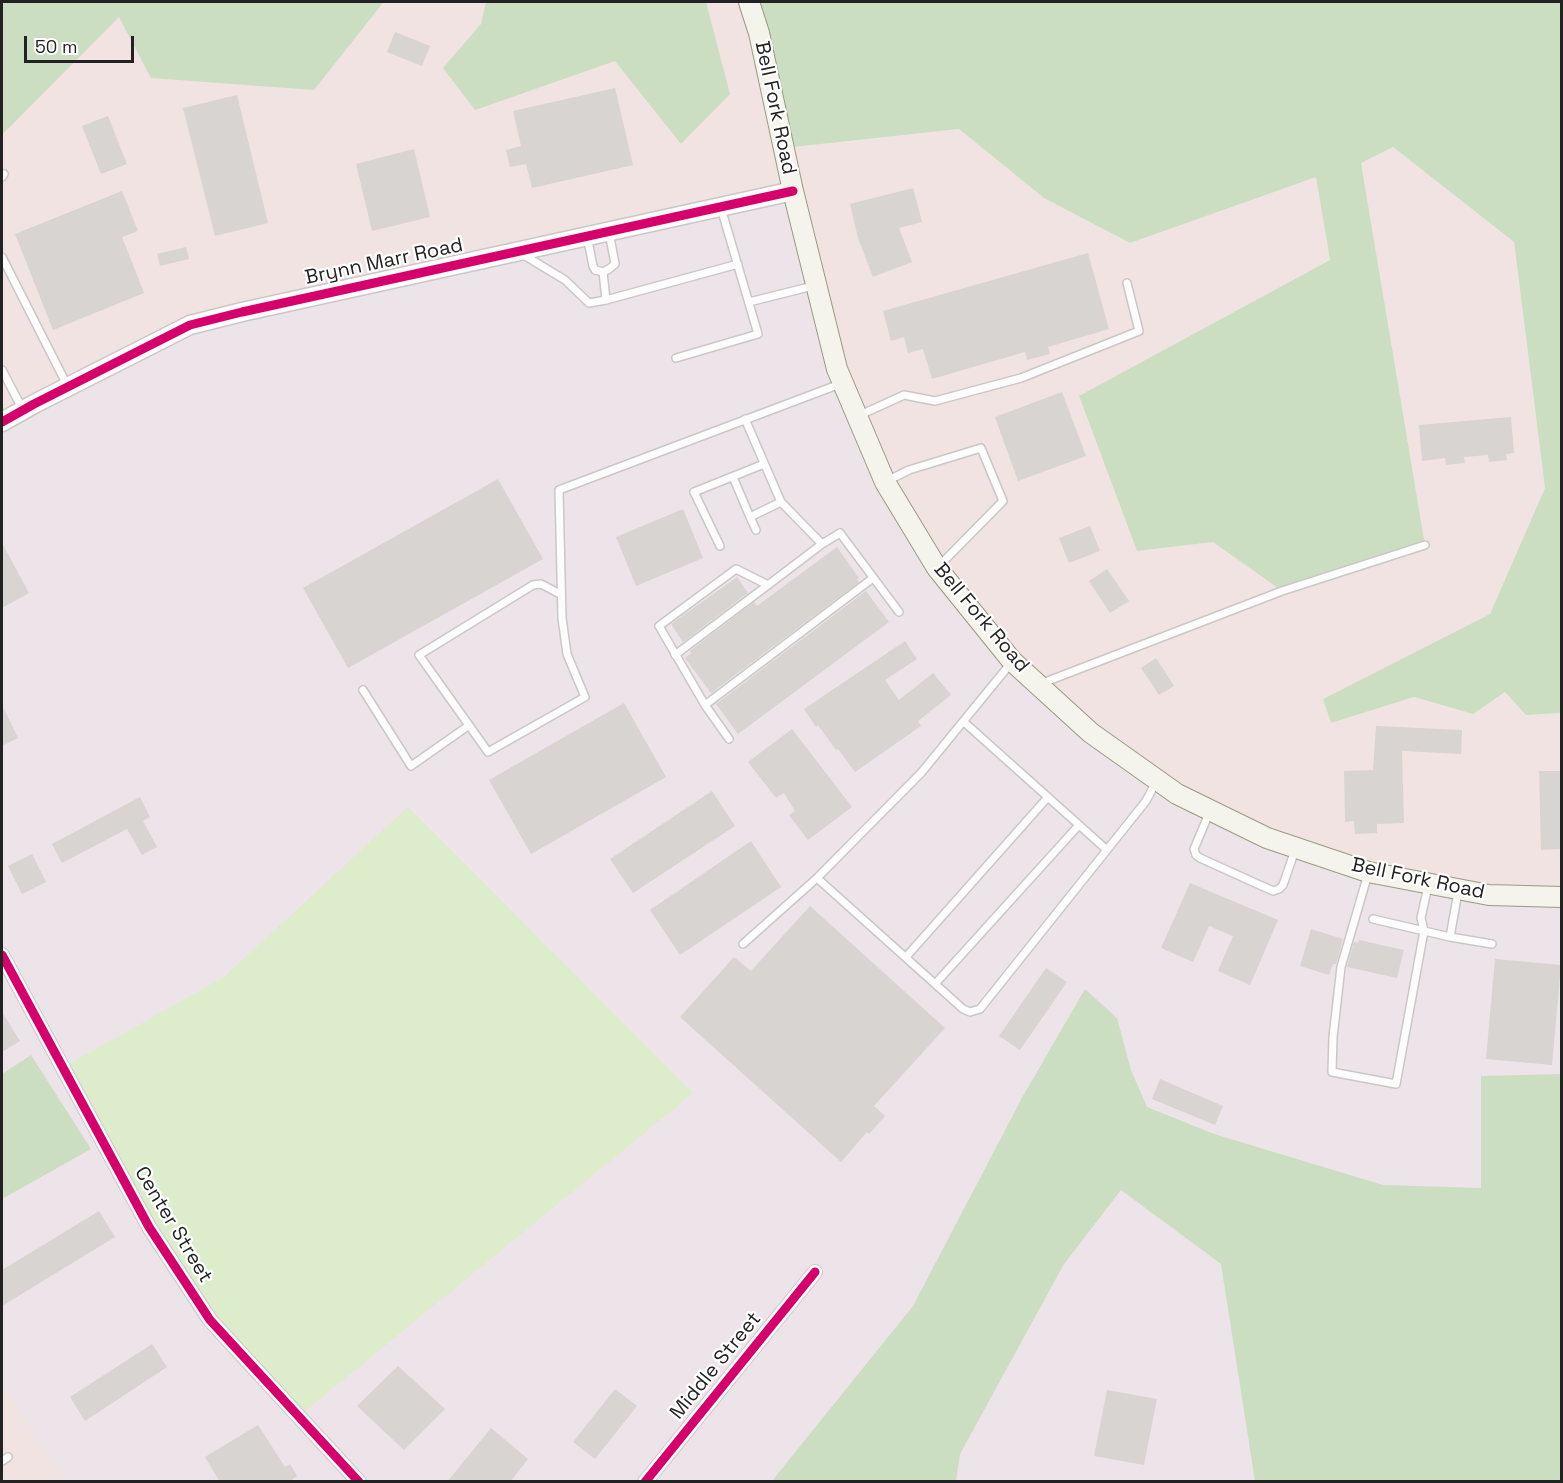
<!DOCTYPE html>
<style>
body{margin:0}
#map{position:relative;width:1563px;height:1483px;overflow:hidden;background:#f0eeeb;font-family:"Space Grotesk",sans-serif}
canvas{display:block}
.frame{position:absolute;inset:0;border:3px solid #222;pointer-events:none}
.scale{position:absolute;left:24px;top:36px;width:110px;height:27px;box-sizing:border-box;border:3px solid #222;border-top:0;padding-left:8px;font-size:18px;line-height:21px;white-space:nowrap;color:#222;-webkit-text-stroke:4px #fff;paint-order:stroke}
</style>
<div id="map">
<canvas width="1563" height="1483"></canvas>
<div class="frame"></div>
<div class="scale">50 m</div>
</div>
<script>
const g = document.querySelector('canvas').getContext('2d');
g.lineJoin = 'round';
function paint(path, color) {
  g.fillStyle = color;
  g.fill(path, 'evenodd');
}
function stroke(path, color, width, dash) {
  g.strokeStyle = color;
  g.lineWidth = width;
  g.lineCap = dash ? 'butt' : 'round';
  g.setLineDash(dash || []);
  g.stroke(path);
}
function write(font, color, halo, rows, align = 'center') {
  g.font = font + ' "Space Grotesk",sans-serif';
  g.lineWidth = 4.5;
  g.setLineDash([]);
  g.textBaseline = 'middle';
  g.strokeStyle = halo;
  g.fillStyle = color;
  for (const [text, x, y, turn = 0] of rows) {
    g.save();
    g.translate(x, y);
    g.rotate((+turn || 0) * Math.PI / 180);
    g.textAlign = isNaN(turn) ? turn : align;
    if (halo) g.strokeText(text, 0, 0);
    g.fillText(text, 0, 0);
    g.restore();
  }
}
paint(new Path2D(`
 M 2,2 L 743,2 L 784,148 L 959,129 L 1044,198 L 1130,243 L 1316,176 L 1330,260 L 1079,397 L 1137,551 L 1213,542 L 1282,591 L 1425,545 L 1361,163 L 1393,147 L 1514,242 L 1545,488 L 1490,614 L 1323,699 L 1331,723 L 1414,697 L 1473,714 L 1505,691 L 1526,715 L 1561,713 L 1561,897 L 1368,872 L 2,422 Z
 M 2,1380 L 64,1481 L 2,1481 Z`), '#f1e3e1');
paint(new Path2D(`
 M 793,191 L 837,369 L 885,482 L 1012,661 L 1177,794 L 1368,872 L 1561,897 L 1561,1481 L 64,1481 L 2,1380 L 2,427 L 190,325 Z`), '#ede4e9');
paint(new Path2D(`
 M 408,807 L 693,1093 L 299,1416 L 210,1320 L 62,1068 L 224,977 Z`), '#ddeccb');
paint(new Path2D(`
 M 2,2 L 380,2 L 382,4 L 314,90 L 151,78 L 119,17 L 2,135 Z
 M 486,2 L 706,2 L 730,94 L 681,144 L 615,61 L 475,110 L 443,68 L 481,24 Z
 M 743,2 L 1561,2 L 1561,713 L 1526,715 L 1505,692 L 1473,714 L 1414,697 L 1331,723 L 1323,699 L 1490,614 L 1545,488 L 1514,242 L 1393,147 L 1361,163 L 1425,545 L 1282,591 L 1213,542 L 1137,551 L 1079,396 L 1330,260 L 1316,177 L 1130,243 L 1044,198 L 959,129 L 784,148 Z
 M 1085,989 L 1117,1018 L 1131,1070 L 1147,1107 L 1214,1134 L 1383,1185 L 1481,1188 L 1481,1076 L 1561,1074 L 1561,1481 L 1255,1481 L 1221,1264 L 1121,1190 L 1064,1264 L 960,1454 L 956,1481 L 772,1481 L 913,1306 L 1023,1096 Z
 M 31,1055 L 91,1149 L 2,1199 L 2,1074 Z`), '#cbdec1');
paint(new Path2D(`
 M 395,32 L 430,46 L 422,66 L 387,52 Z
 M 615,88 L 633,165 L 532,188 L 526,164 L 510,167 L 506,150 L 521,146 L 513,111 Z
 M 237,95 L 268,223 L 215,236 L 183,108 Z
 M 108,116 L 127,164 L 101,174 L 82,126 Z
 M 414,149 L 430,217 L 372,231 L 356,164 Z
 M 913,188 L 922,222 L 899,228 L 912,262 L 873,277 L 858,238 L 850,204 Z
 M 122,191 L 138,231 L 122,237 L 144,293 L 53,330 L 15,234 Z
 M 186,247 L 189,259 L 160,266 L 157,254 Z
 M 1088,253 L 1109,329 L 1048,347 L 1050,354 L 1027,360 L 1025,352 L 932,379 L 923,349 L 908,353 L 904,337 L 891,341 L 883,311 Z
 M 1062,392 L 1086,456 L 1018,481 L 995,417 Z
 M 1511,417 L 1514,453 L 1506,454 L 1507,460 L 1489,462 L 1488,455 L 1464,457 L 1465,463 L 1446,465 L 1445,458 L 1422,461 L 1419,425 Z
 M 498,479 L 543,559 L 348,668 L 303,588 Z
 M 683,509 L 703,558 L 636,586 L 616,537 Z
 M 1090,526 L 1100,551 L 1069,563 L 1059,538 Z
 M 2,543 L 29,593 L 2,608 Z
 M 837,547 L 859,578 L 857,580 L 859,582 L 711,693 L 685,658 L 691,653 L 690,651 L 754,602 L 757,606 Z
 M 1107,569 L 1129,601 L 1110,613 L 1089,581 Z
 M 737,577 L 748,593 L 683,642 L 671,624 Z
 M 866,591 L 889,622 L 738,734 L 716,704 Z
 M 905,641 L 917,659 L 885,680 L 899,700 L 933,673 L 951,695 L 918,721 L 921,726 L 855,772 L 838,749 L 836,750 L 818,725 L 816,727 L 804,709 Z
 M 1156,658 L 1174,686 L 1159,695 L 1141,668 Z
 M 624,703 L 666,777 L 531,854 L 489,780 Z
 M 2,705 L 18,738 L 2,746 Z
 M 1376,726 L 1462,730 L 1461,754 L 1402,751 L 1404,823 L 1377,824 L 1377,833 L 1355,834 L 1354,821 L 1345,822 L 1344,771 L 1373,770 Z
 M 792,729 L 852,807 L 808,840 L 789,815 L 795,811 L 784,793 L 776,798 L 748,762 Z
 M 1539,771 L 1562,771 L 1562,849 L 1541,850 Z
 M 712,791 L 735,826 L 633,893 L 610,859 Z
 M 140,797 L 150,817 L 143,821 L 157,847 L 142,855 L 127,829 L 62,863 L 52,844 Z
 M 751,841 L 781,887 L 680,955 L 650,910 Z
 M 32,854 L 46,882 L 22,894 L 8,866 Z
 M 1190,883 L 1278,920 L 1250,985 L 1218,971 L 1233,936 L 1209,926 L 1193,962 L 1161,948 Z
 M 810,906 L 945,1028 L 874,1106 L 885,1116 L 869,1134 L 867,1132 L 841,1162 L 680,1017 L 734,957 L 751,971 Z
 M 1311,929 L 1343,939 L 1336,964 L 1333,964 L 1329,975 L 1300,966 Z
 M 1359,940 L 1404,950 L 1397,978 L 1347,967 L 1354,942 L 1358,943 Z
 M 1495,959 L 1561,965 L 1552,1065 L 1486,1059 Z
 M 1046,968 L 1067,982 L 1020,1050 L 999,1036 Z
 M 2,1012 L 20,1041 L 2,1052 Z
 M 1160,1079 L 1223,1106 L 1215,1125 L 1152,1099 Z
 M 99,1211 L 115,1237 L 2,1306 L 2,1270 Z
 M 152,1344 L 167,1367 L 85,1421 L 70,1397 Z
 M 398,1366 L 445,1409 L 404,1450 L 357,1406 Z
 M 615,1389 L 637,1406 L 595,1459 L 573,1442 Z
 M 1107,1390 L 1157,1399 L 1144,1465 L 1094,1456 Z
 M 258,1425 L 285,1467 L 290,1464 L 297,1476 L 289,1482 L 220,1482 L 205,1457 Z
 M 491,1428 L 528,1459 L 510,1482 L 447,1482 Z`), '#d7d4d2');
const service = new Path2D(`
 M 2,177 L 4,174
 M 587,236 L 593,266 L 595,270 L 603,272
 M 522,254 L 565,280 L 589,303 L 606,300 L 738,264
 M 2,257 L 68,387
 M 606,300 L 603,272 L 609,269 L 615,264 L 609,232
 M 749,302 L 813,286
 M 676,358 L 758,334 L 721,208
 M 2,370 L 23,410
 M 858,416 L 904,395 L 935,401 L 1021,378 L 1139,331 L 1127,283
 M 745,419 L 781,502 L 822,544 L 840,533 L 899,612
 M 733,477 L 750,517
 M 887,481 L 909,470 L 981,448 L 1003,501 L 939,566
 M 756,530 L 750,517 L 781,502
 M 720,546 L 694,492 L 764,464
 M 560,594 L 541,584 L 533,585 L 419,655 L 488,752 L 585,697 L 567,654 L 562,618 L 559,490 L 840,384
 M 675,655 L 768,585
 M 1040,684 L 1282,591 L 1425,545
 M 363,690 L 411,766 L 468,726
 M 705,705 L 659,626 L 736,569 L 768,585 L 822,544
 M 964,722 L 1107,850
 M 729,739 L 705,705 L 873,578
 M 1210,811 L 1194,849 L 1196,855 L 1200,858 L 1273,891 L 1279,889 L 1283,885 L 1295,850
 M 1368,874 L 1341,967 L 1333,1037 L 1332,1072 L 1396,1084 L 1424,931 L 1421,918 L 1428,886
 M 817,878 L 963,1009 L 970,1012 L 980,1009 L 1146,801 L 1156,782
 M 1373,919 L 1450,937 L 1492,944
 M 1450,937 L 1458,892
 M 743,944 L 817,878 L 921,773 L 1011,663
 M 906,957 L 1048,797
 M 935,984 L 1079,825
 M 2,1461 L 8,1457`);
const minor = new Path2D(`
 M 2,955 L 149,1227 L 210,1320 L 359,1482
 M 645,1482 L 815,1272`);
const tertiary = new Path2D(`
 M 2,422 L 34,404 L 190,325 L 242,312 L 793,191`);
const secondary = new Path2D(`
 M 749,2 L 759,33 L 793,191 L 837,369 L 885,482 L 937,568 L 1012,661 L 1091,733 L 1177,794 L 1267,838 L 1368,872 L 1489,895 L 1562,897`);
stroke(service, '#c9c8c7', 10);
stroke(minor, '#c9c8c7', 16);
stroke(tertiary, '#c9c8c7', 21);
stroke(secondary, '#999a82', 22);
stroke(service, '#fdfcfc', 7);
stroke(minor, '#fdfcfc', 14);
stroke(tertiary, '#fdfcfc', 18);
stroke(secondary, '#f4f4ed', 20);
stroke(new Path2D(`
 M 2,422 L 34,404 L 190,325 L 242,312 L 793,191
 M 2,955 L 149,1227 L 210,1320 L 359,1482
 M 645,1482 L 815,1272`), '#d6006c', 9);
write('20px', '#222', '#fff', [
 ["Bell Fork Road",775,108,78],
 ["Brynn Marr Road",384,262,-12],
 ["Bell Fork Road",981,618,50],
 ["Bell Fork Road",1418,879,12],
 ["Center Street",173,1225,59],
 ["Middle Street",716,1366,-51]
]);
</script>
